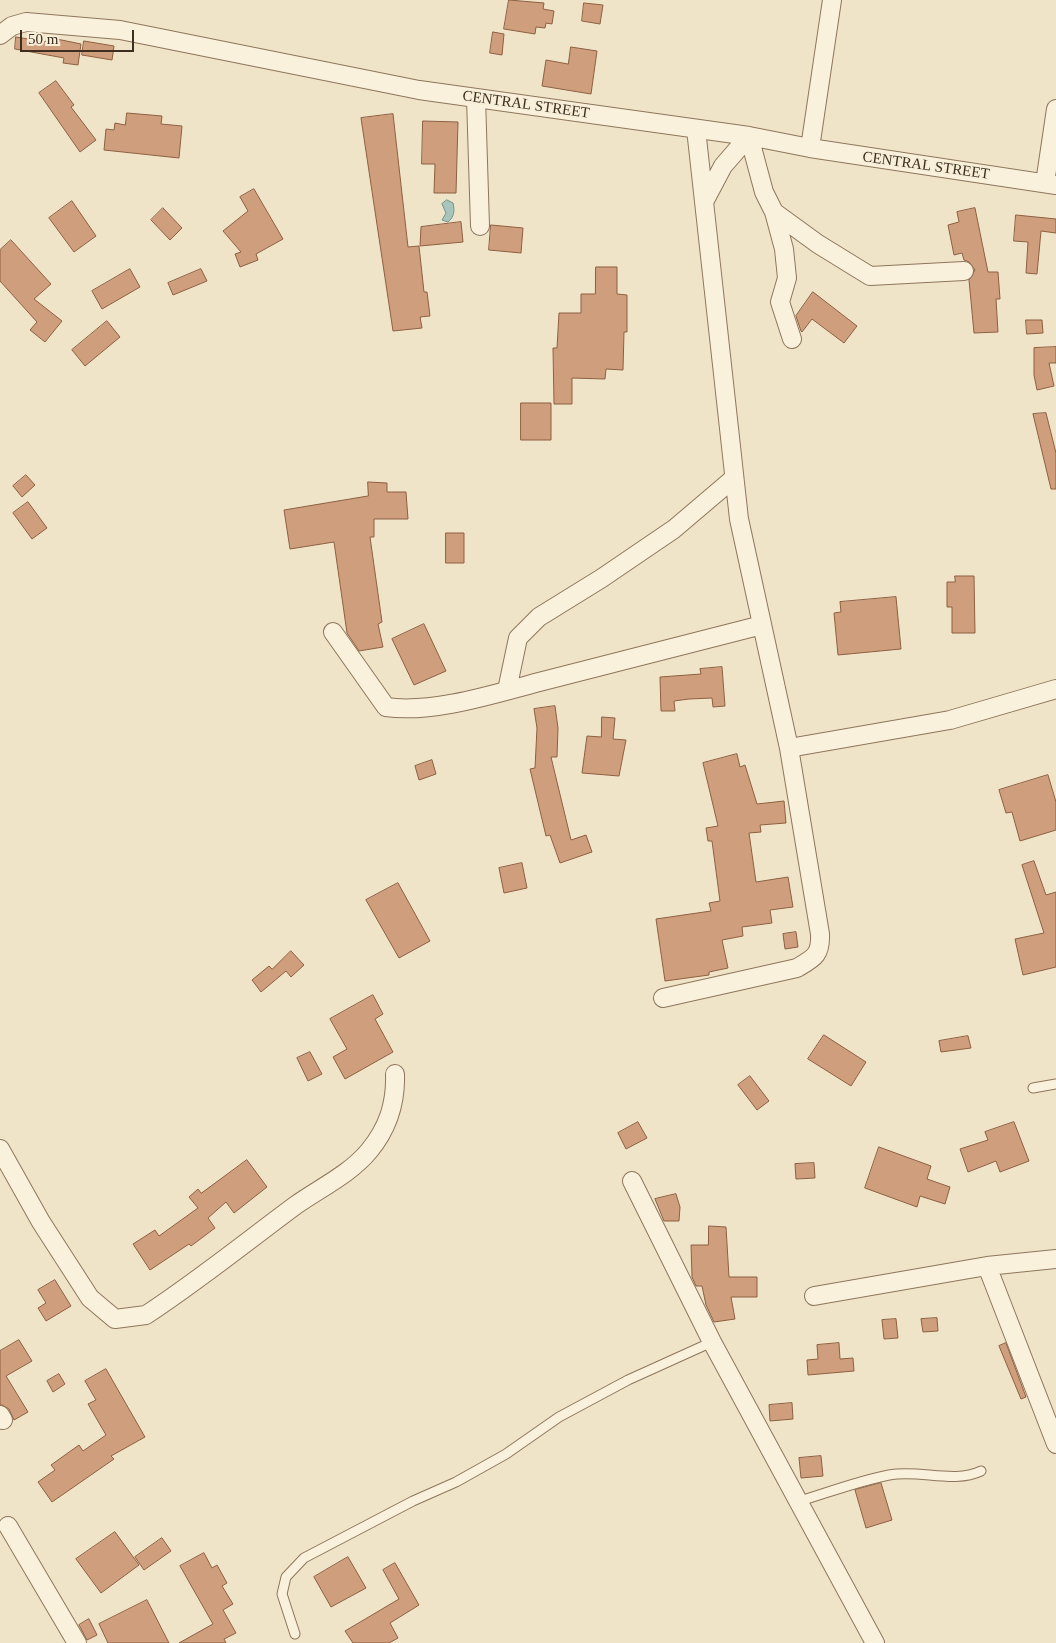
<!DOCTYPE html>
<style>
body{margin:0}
#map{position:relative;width:1056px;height:1643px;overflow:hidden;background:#f0e4c8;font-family:Georgia,serif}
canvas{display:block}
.scale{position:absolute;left:20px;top:30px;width:114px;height:22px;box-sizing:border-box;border:2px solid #3d2e20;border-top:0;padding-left:6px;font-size:15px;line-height:18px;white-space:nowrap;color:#3d2e20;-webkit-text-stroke:4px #f7eed8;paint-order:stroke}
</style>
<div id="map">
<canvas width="1056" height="1643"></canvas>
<div class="scale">50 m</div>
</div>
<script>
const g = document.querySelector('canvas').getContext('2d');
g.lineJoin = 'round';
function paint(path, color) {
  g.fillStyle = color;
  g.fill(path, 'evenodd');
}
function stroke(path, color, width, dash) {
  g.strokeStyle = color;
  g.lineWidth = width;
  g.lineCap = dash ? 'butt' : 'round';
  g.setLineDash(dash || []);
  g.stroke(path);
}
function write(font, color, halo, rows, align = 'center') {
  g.font = font + ' Georgia,serif';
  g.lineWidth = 4;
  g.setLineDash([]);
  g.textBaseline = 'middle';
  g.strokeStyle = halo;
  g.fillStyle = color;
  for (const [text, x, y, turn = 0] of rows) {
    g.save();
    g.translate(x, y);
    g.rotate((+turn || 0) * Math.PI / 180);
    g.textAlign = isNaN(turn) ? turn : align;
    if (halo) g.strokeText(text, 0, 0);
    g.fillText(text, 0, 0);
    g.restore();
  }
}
const water = new Path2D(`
 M 447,200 L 453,203 C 455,211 454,217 448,222 L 442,220 L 446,213 L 442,204 Z`);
paint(water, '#a9c4bc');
stroke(water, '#6f938a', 1);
const building = new Path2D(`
 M 509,0 L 544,3 L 543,9 L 554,11 L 552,24 L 546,23 L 545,28 L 536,27 L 535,34 L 504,29 Z
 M 584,3 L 603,5 L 600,24 L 582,21 Z
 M 493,32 L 504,34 L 502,55 L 490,53 Z
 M 16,37 L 46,42 L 47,37 L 81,44 L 78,65 L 63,63 L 64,58 L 15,49 Z
 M 84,41 L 114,46 L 112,60 L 82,55 Z
 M 571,47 L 597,51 L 591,94 L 542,86 L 546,60 L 568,64 Z
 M 56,81 L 74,105 L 71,107 L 96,140 L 80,152 L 39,93 Z
 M 127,113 L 162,116 L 161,124 L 182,126 L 179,158 L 104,150 L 106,129 L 114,130 L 115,123 L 125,125 Z
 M 393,114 L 408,247 L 419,246 L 424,292 L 427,292 L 430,316 L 420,317 L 422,328 L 393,331 L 361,118 Z
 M 423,121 L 458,122 L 456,193 L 434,193 L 435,164 L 422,164 Z
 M 254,189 L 283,239 L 256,254 L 258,260 L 240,267 L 235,254 L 241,252 L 223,231 L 248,211 L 240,197 Z
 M 72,201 L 96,236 L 74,252 L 49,218 Z
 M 163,208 L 182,228 L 170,240 L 151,220 Z
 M 975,208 L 988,272 L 998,272 L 1000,299 L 996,299 L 998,332 L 974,333 L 969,280 L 975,270 L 969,262 L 964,260 L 962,253 L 954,255 L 948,225 L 959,222 L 957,212 Z
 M 1016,215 L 1056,219 L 1056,233 L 1041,231 L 1037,274 L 1026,273 L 1028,242 L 1014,241 Z
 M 461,222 L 463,242 L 420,246 L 421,227 Z
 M 491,225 L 523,228 L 521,253 L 489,250 Z
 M 11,240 L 51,284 L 34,299 L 62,321 L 45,342 L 30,330 L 37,322 L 0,281 L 0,250 Z
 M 596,267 L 617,267 L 617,294 L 627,295 L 627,332 L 624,332 L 623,370 L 606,369 L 605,379 L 572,378 L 572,404 L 554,404 L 553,348 L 557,348 L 559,313 L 581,313 L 581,294 L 595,294 Z
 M 130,269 L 140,287 L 102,309 L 92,291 Z
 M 201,269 L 207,281 L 173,295 L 168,283 Z
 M 813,292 L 857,326 L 844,343 L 812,319 L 802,332 L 801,331 L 796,316 Z
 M 1026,320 L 1042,320 L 1043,333 L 1027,334 Z
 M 107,321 L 120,337 L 85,366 L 72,350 Z
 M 1056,347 L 1056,363 L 1049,363 L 1054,386 L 1037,390 L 1034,375 L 1034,348 Z
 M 521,403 L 551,403 L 551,440 L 521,440 Z
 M 1046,413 L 1056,453 L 1056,489 L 1051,489 L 1033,414 Z
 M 26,475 L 35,485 L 22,497 L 13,486 Z
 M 368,482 L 387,483 L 387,492 L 406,492 L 408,519 L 374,519 L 374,537 L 370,537 L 382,622 L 378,624 L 383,647 L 359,651 L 347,633 L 334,542 L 290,549 L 284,510 L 368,496 Z
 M 28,502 L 47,528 L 32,539 L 13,513 Z
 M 446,533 L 464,533 L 464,563 L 446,563 Z
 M 955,576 L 974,576 L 975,633 L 952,633 L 952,607 L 947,607 L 947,582 L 955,582 Z
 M 896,597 L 901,649 L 838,655 L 834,613 L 841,612 L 840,602 Z
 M 424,624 L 446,671 L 414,685 L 392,639 Z
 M 722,667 L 725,706 L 713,707 L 712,698 L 689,699 L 674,701 L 675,711 L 661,711 L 660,677 L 701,674 L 700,669 Z
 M 555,706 L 558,728 L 557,757 L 551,757 L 571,840 L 586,835 L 592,852 L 560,863 L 550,835 L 546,836 L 530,769 L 535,768 L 537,728 L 534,709 Z
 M 602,717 L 615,718 L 613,739 L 626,740 L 619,776 L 582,773 L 587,736 L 601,737 Z
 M 737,754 L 740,767 L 745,765 L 757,804 L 784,801 L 786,823 L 760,825 L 761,832 L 749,833 L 756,882 L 788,877 L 793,907 L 770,910 L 772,923 L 742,927 L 743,936 L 722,940 L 728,968 L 709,972 L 709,975 L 665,981 L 656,919 L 711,911 L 709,903 L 720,901 L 712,841 L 708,841 L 706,828 L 718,826 L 703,763 Z
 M 432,760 L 436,774 L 419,780 L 415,766 Z
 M 1048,775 L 1056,802 L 1056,830 L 1020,841 L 1012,812 L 1006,813 L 999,790 Z
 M 1034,861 L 1046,895 L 1056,892 L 1056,967 L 1023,975 L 1015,939 L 1044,933 L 1022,865 Z
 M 522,863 L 527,888 L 504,893 L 499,868 Z
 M 398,883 L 430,941 L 399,958 L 366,900 Z
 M 796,932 L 798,947 L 785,949 L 783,934 Z
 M 291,951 L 304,965 L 291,977 L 286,971 L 261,992 L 252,980 L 269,966 L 272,969 Z
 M 373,995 L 383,1014 L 375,1019 L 393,1052 L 345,1079 L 333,1057 L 347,1049 L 330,1019 Z
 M 824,1035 L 866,1062 L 851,1086 L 808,1059 Z
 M 968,1036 L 971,1048 L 941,1052 L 939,1041 Z
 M 310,1052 L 322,1074 L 308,1081 L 297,1058 Z
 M 750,1076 L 769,1101 L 757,1110 L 738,1085 Z
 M 638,1122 L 647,1138 L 626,1149 L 618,1133 Z
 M 1014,1122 L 1029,1161 L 1000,1172 L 996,1161 L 968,1172 L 960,1149 L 988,1140 L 985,1132 Z
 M 879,1147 L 931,1166 L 927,1179 L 950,1187 L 945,1204 L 920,1196 L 917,1207 L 865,1188 Z
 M 247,1160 L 267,1187 L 234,1213 L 226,1202 L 208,1218 L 215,1228 L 191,1246 L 189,1244 L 150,1270 L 133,1244 L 155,1230 L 159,1236 L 198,1208 L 189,1197 L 198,1189 L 201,1193 Z
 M 814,1163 L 815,1178 L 796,1179 L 795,1164 Z
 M 676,1194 L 680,1207 L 679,1221 L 664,1221 L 655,1199 Z
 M 709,1226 L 726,1227 L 729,1277 L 757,1277 L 757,1297 L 731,1297 L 735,1319 L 714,1322 L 706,1305 L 702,1286 L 696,1286 L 692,1277 L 691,1245 L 708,1245 Z
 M 55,1280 L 71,1306 L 46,1321 L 38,1308 L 46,1303 L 38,1290 Z
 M 937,1318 L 938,1331 L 923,1332 L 921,1319 Z
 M 896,1319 L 898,1338 L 884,1339 L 882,1320 Z
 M 19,1340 L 32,1361 L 6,1376 L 28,1412 L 14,1420 L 9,1409 L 0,1404 L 0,1351 Z
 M 839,1343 L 840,1359 L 853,1358 L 854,1371 L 808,1375 L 807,1360 L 818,1359 L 817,1345 Z
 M 1006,1343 L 1026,1397 L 1021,1399 L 999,1346 Z
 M 106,1369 L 145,1437 L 111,1456 L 114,1459 L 52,1502 L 38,1482 L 55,1470 L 51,1465 L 79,1445 L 83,1451 L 106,1435 L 88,1404 L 96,1400 L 85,1381 Z
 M 59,1374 L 65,1384 L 53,1392 L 47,1381 Z
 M 792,1403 L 793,1419 L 770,1421 L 769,1405 Z
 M 821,1456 L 823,1476 L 801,1478 L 799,1458 Z
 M 881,1483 L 892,1520 L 866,1528 L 855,1490 Z
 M 115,1532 L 139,1565 L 101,1593 L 76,1559 Z
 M 162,1538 L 171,1551 L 144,1570 L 135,1557 Z
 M 204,1553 L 212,1568 L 217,1565 L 227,1583 L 222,1586 L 233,1604 L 223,1610 L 236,1633 L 224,1639 L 226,1643 L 179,1643 L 213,1624 L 180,1566 Z
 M 348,1557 L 366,1588 L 331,1607 L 314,1577 Z
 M 395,1563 L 419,1605 L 390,1623 L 398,1638 L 389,1643 L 353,1643 L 345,1631 L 399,1599 L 383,1570 Z
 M 147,1600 L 169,1643 L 108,1643 L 99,1624 Z
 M 89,1619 L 97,1635 L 87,1640 L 79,1625 Z`);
paint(building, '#cf9f7d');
stroke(building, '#8d5f41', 1);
const lane = new Path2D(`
 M 1033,1088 L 1056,1084
 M 797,1502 C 827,1493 858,1481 889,1475 C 919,1469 954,1484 981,1471
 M 295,1634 L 282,1594 L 286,1577 L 304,1558 L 413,1501 L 456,1482 L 506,1454 L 559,1417 L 628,1380 L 712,1342`);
const street = new Path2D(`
 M 0,35 L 12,26 L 26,22 L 120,30 L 419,90 L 749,136 L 810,148 L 1056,185
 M 476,98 L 480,226
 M 696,129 L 739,519 L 789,748 L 950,720 L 1056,689
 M 749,136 L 764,192 L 774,212 L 784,249 L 787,278 L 780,302 L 792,339
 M 810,148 L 832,0
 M 1045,183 L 1056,109
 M 705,200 L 723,166 L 749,136
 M 774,212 L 818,244 L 870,276 L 964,271
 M 333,632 L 386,707 C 433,714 497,693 543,681 C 616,662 689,643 762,625
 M 507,690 L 518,638 L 539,617 L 602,578 L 674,529 L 734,478
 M 663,998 L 797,968 C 814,958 821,955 820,934 L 789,748
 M 0,1149 L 41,1222 L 90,1298 L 115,1319 L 146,1315 C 198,1281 246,1242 296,1205 C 320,1188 350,1174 369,1151 C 388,1128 396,1104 395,1074
 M 632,1181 L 712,1342 L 875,1643
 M 1056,1259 L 987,1266 L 1056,1444
 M 814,1296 L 987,1266
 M 0,1415 L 3,1420
 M 8,1526 L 77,1643`);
stroke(lane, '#8d765c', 11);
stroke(street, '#8d765c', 20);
stroke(lane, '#faf1dc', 9);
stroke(street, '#faf1dc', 18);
write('15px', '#3d2e20', '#f7eed8', [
 ["CENTRAL STREET",526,105,8],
 ["CENTRAL STREET",926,166,8]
]);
</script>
